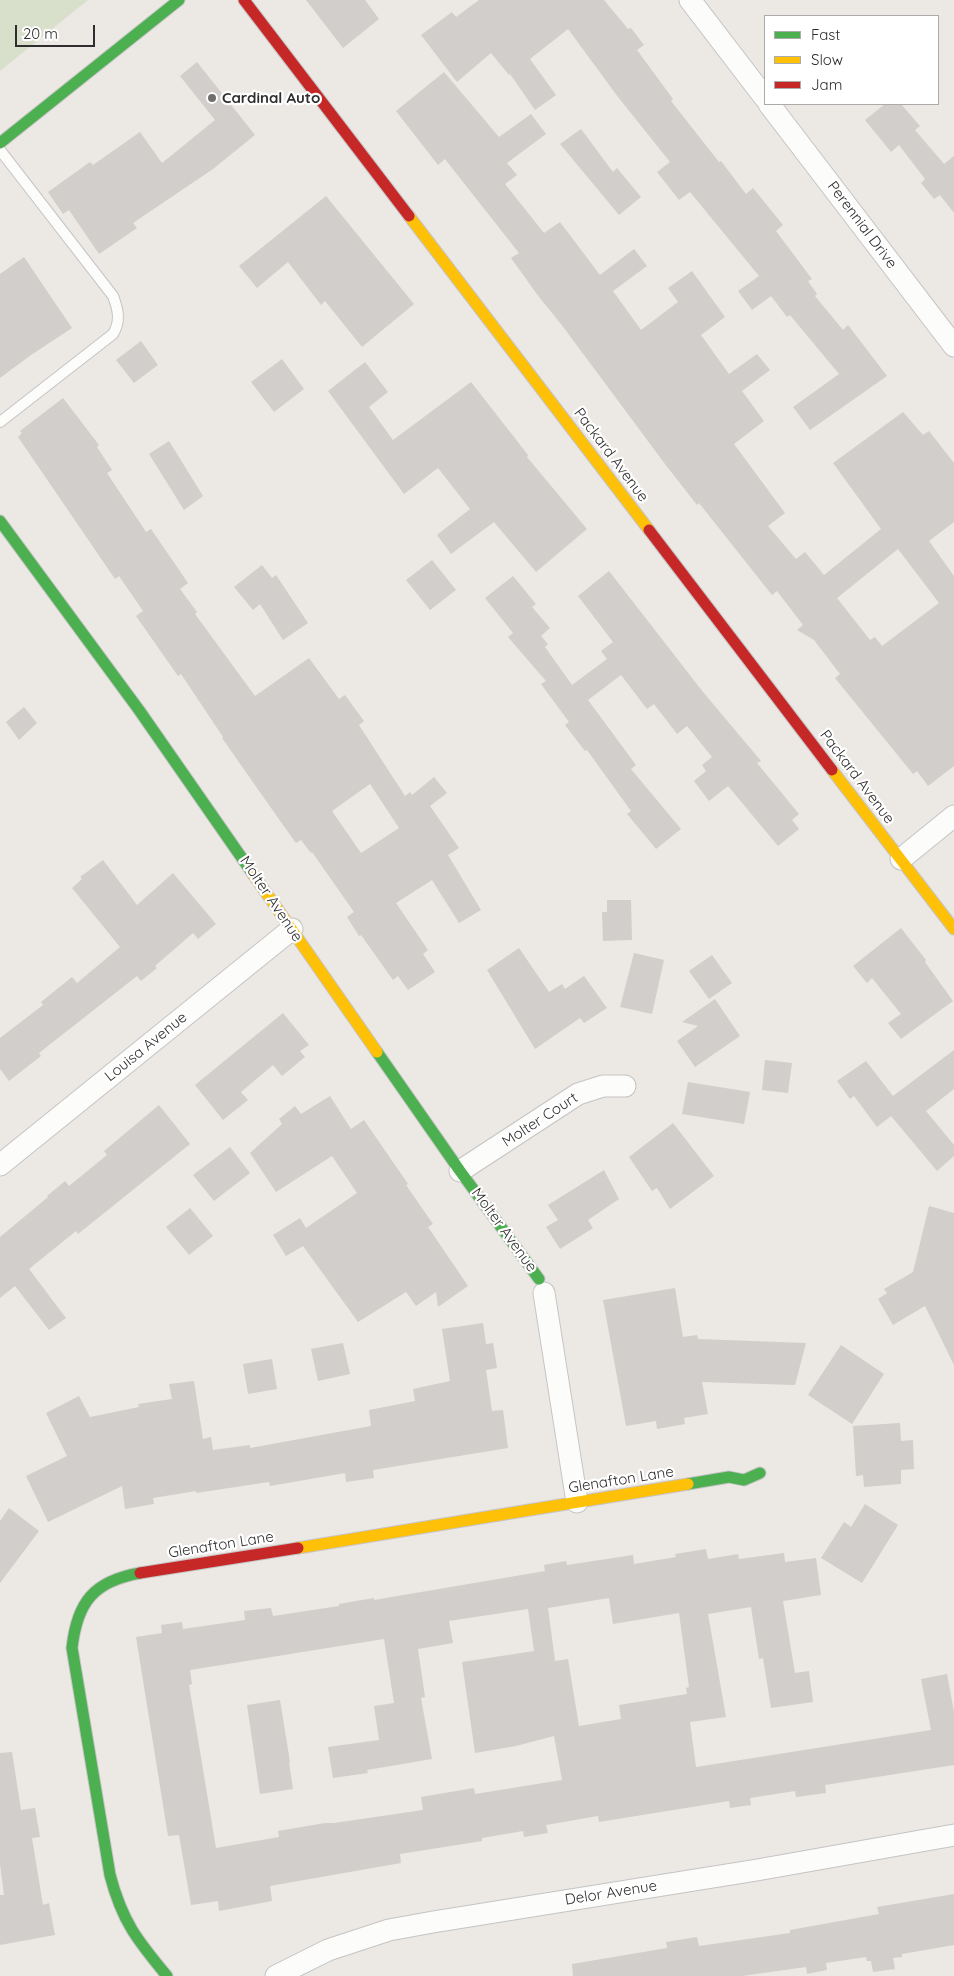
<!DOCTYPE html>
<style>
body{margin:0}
#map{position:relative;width:954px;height:1976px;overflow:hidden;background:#ece8e4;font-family:Quicksand,sans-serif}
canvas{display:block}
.legend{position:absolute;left:764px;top:15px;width:175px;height:90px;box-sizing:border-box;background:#fff;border:1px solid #ababab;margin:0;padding:6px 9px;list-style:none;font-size:15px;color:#2e2e2e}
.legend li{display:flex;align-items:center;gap:10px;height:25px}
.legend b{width:25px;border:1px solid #ababab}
.scale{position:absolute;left:15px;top:25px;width:80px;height:22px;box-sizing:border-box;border:2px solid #2e2e2e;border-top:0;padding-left:6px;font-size:15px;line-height:18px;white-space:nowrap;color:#2e2e2e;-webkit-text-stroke:4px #fff;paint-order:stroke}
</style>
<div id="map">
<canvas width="954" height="1976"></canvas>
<ul class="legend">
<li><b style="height:6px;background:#4caf50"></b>Fast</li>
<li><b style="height:6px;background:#ffc107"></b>Slow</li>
<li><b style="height:6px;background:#c62828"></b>Jam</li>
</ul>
<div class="scale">20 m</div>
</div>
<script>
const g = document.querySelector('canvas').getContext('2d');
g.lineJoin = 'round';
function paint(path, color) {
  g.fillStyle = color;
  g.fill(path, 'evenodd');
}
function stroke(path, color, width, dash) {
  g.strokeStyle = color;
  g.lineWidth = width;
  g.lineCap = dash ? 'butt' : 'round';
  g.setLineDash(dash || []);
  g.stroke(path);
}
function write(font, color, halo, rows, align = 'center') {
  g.font = font + ' Quicksand,sans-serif';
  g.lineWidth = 4.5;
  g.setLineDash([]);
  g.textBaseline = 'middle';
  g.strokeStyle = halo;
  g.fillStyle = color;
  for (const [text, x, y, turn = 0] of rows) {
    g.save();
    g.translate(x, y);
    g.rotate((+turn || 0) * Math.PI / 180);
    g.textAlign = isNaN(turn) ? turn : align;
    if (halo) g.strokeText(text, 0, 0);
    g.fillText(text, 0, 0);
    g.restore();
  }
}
paint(new Path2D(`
 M 0,0 L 88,0 L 0,71 Z`), '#d8e0cc');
paint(new Path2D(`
 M 306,0 L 365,0 L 379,19 L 343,48 Z
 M 479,0 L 604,0 L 628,29 L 631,28 L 644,45 L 637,50 L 673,99 L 671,101 L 719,162 L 721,161 L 746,194 L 753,188 L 783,225 L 776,231 L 812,279 L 808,281 L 817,294 L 815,296 L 843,330 L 848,325 L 887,376 L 810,430 L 793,407 L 839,374 L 790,315 L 787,317 L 771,296 L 752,310 L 738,291 L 759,276 L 690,192 L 679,200 L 657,172 L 670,162 L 618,97 L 568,29 L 530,59 L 556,95 L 535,110 L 510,74 L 509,75 L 491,53 L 457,82 L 421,35 L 452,12 L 456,17 Z
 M 197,62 L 255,135 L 213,169 L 133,223 L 137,228 L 99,254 L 69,210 L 63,214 L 48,192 L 90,162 L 93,165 L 140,132 L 162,163 L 215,120 L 180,76 Z
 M 444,72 L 499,137 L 531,114 L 546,134 L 507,163 L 517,175 L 505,184 L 544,233 L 560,222 L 600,275 L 634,249 L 647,266 L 613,291 L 641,330 L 678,302 L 668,288 L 692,271 L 725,317 L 701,335 L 729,374 L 757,354 L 770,370 L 742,391 L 764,421 L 734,444 L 785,513 L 768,526 L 796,559 L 805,552 L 824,575 L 881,529 L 833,463 L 903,412 L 923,435 L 929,431 L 954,463 L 954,522 L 929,541 L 954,576 L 954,766 L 928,786 L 917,771 L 913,774 L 835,678 L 840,674 L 814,640 L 797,630 L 803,625 L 777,591 L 772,595 L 699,503 L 697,505 L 665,464 L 561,324 L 539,297 L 511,258 L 519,253 L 459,177 L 445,159 L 438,165 L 396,111 ZM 898,549 L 939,603 L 882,646 L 875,637 L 870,640 L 837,598 Z
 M 885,104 L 901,104 L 920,126 L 915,130 L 944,164 L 954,156 L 954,213 L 940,195 L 934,199 L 921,183 L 925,179 L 899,145 L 891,152 L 865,120 Z
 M 581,129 L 613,172 L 617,168 L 641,197 L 619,215 L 560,144 Z
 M 326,196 L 414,304 L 362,347 L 325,301 L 321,305 L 288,262 L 257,288 L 239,266 Z
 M 24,257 L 72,328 L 31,355 L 0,378 L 0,274 Z
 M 141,341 L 158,365 L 134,383 L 116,360 Z
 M 282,359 L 304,389 L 274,412 L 251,382 Z
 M 365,362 L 388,392 L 369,407 L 393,440 L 471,382 L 528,455 L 527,457 L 587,529 L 536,572 L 494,522 L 451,554 L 437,535 L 470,509 L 438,468 L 404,494 L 328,391 Z
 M 63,398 L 99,445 L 97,447 L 112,470 L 107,473 L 146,532 L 151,529 L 188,583 L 180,589 L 197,612 L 195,614 L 255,696 L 309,658 L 339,699 L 345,695 L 364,721 L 359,725 L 405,796 L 410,792 L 412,795 L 434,777 L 447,793 L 430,806 L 459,848 L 448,855 L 481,910 L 459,923 L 432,880 L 396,903 L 428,950 L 423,954 L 435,972 L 408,990 L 398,976 L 393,980 L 361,935 L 359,936 L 347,917 L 354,912 L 312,852 L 311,853 L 301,840 L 296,843 L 283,825 L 222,738 L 223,737 L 181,674 L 178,676 L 136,616 L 143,611 L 119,576 L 115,579 L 18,437 L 22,433 L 20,431 ZM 370,784 L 399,828 L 361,853 L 332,811 Z
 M 169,441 L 203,496 L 184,510 L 149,454 Z
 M 432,560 L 456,590 L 430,610 L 406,580 Z
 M 262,565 L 272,578 L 276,575 L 308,623 L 283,640 L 260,604 L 253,610 L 234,587 Z
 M 609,571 L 703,692 L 761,761 L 757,763 L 799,814 L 792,820 L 799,829 L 778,846 L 728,786 L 709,801 L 694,781 L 706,771 L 702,765 L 712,757 L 687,726 L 677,734 L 654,704 L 647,709 L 621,675 L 588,700 L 636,765 L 631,769 L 681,829 L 656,849 L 627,814 L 631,811 L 587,750 L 585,751 L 565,725 L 569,722 L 541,684 L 546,681 L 508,637 L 513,633 L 485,598 L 513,576 L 536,604 L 532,607 L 550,628 L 541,636 L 548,644 L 545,647 L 572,685 L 607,659 L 601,651 L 613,642 L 578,596 Z
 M 24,707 L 37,723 L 19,740 L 6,722 Z
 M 103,860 L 137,905 L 173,873 L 216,924 L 198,939 L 193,933 L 155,966 L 157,968 L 141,981 L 137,976 L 39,1053 L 41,1056 L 9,1081 L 0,1069 L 0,1038 L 43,1005 L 41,1002 L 72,977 L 77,983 L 120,947 L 72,888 L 82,879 L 80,877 Z
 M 607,900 L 631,900 L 632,940 L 603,941 L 602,912 L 607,912 Z
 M 901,928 L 926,960 L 925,962 L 953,1001 L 901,1039 L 888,1023 L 901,1014 L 872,978 L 867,983 L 853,966 Z
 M 519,948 L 549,992 L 562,984 L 565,989 L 584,976 L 607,1008 L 584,1023 L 580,1018 L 535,1049 L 487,970 Z
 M 634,953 L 664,960 L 652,1014 L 620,1007 Z
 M 712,955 L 732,983 L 709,999 L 689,971 Z
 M 715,999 L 740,1036 L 695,1067 L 677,1041 L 698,1026 L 682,1022 Z
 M 283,1013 L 309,1045 L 300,1051 L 305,1057 L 282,1076 L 273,1065 L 241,1092 L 248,1100 L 223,1120 L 195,1085 Z
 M 954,1050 L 954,1089 L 926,1111 L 954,1145 L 954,1156 L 937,1171 L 891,1116 L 877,1127 L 854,1096 L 850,1099 L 837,1081 L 866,1061 L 893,1096 Z
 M 765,1060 L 792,1063 L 788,1093 L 762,1090 Z
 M 688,1082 L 750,1092 L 744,1124 L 682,1114 Z
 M 330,1096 L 351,1129 L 364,1120 L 408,1184 L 406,1185 L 433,1224 L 428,1227 L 468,1286 L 438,1307 L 436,1292 L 416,1306 L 406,1292 L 358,1322 L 303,1246 L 286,1256 L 273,1235 L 300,1218 L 306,1228 L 357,1193 L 332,1156 L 276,1192 L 250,1153 L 282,1124 L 279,1119 L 295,1106 L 301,1114 Z
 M 159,1105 L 190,1144 L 78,1234 L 76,1231 L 29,1269 L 66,1318 L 49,1330 L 15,1286 L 0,1298 L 0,1237 L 48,1197 L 47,1196 L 65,1181 L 69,1186 L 107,1155 L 104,1151 Z
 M 673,1123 L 714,1176 L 670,1209 L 657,1188 L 652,1191 L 629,1157 Z
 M 230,1147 L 250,1173 L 214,1201 L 193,1175 Z
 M 604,1170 L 619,1199 L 588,1220 L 593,1228 L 560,1249 L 546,1227 L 558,1220 L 548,1205 Z
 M 929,1206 L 954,1213 L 954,1365 L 925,1306 L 893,1325 L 878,1299 L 887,1293 L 884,1289 L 913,1272 Z
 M 190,1208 L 213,1236 L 189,1255 L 166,1227 Z
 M 675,1288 L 683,1337 L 697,1335 L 698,1339 L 806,1343 L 795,1385 L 702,1382 L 708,1414 L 684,1418 L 685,1424 L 657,1429 L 656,1421 L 626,1426 L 603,1300 Z
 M 483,1323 L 486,1344 L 493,1343 L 497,1368 L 486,1370 L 492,1411 L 503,1410 L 508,1448 L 373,1470 L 374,1478 L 346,1482 L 345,1473 L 270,1486 L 269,1482 L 196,1493 L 196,1491 L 153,1498 L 154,1504 L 125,1509 L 122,1486 L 48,1522 L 26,1476 L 67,1456 L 46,1413 L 79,1396 L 90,1417 L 139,1407 L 138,1404 L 172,1399 L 169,1384 L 194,1381 L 203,1439 L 211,1437 L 213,1450 L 250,1445 L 250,1448 L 371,1426 L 369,1410 L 415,1401 L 413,1389 L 450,1381 L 442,1329 Z
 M 343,1343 L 350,1374 L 318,1381 L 311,1349 Z
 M 841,1345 L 884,1374 L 852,1424 L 808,1395 Z
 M 272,1359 L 277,1389 L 248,1394 L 243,1364 Z
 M 900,1423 L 901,1441 L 913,1440 L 914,1469 L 901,1470 L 901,1484 L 864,1487 L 863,1475 L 856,1476 L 853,1426 Z
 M 865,1504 L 898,1525 L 862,1583 L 821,1558 L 844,1522 L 851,1527 Z
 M 9,1508 L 39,1531 L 0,1583 L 0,1521 Z
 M 706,1549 L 708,1559 L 738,1554 L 739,1559 L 784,1553 L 785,1562 L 816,1558 L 821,1595 L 783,1601 L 795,1673 L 809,1671 L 813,1702 L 771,1708 L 763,1658 L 759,1659 L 751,1607 L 708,1614 L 726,1717 L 690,1722 L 696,1767 L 931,1730 L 921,1679 L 947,1674 L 954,1712 L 954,1765 L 825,1785 L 826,1793 L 796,1797 L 795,1791 L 750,1798 L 751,1805 L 730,1808 L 729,1801 L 599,1822 L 598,1816 L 546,1825 L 548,1833 L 524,1837 L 523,1831 L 482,1838 L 482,1841 L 400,1854 L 401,1863 L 270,1886 L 272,1901 L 219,1911 L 218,1901 L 191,1905 L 179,1835 L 168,1836 L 136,1637 L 162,1633 L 161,1625 L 182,1622 L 183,1629 L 245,1620 L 244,1611 L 271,1608 L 273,1616 L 339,1606 L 339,1604 L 374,1598 L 374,1600 L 545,1571 L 544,1565 L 566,1561 L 567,1565 L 633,1555 L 634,1564 L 676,1557 L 675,1554 ZM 609,1598 L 613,1624 L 679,1613 L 689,1687 L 686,1688 L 687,1694 L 619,1705 L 621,1719 L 579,1726 L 568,1659 L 555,1661 L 548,1608 ZM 528,1609 L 534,1651 L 462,1662 L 475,1753 L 516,1746 L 554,1736 L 562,1780 L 475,1794 L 474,1788 L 421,1797 L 423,1810 L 334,1823 L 325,1823 L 278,1831 L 279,1837 L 216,1848 L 189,1685 L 192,1684 L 190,1670 L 384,1639 L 394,1703 L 374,1706 L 379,1740 L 328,1747 L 333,1778 L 368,1773 L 367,1770 L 432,1759 L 421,1698 L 425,1697 L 418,1649 L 453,1643 L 449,1621 Z
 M 280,1700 L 290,1762 L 289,1762 L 293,1789 L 260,1794 L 247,1705 Z
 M 12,1752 L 21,1810 L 35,1808 L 40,1837 L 32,1838 L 43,1905 L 49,1903 L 55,1935 L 0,1945 L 0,1895 L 4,1895 L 0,1864 L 0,1753 Z
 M 954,1894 L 954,1945 L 902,1954 L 902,1957 L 893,1958 L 895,1969 L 873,1972 L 871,1961 L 867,1961 L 866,1957 L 826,1963 L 827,1970 L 807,1974 L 806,1967 L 742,1976 L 573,1976 L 572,1964 L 667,1948 L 666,1942 L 697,1937 L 699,1946 L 790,1933 L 790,1930 L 879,1914 L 877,1907 Z`), '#d1cecb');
const lane = new Path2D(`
 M 0,150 L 113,296 C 118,309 121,321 113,334 L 0,422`);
const street = new Path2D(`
 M 690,0 L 765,98
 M 769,104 L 954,346
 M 901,859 L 954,816
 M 0,1165 L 292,929
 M 460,1171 L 578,1094 L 603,1086 L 625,1086
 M 544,1293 L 577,1502
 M 276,1976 L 328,1950 L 389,1930 L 433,1922 L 757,1870 L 954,1835`);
const fast = new Path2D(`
 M 0,143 L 179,0
 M 0,521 L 139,710 L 253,874
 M 377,1052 L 460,1171 L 539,1279
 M 688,1484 L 729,1477 L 744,1480 L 760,1473
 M 140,1573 C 94,1581 77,1602 72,1648 L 110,1875 C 122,1921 137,1940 167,1976`);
const slow = new Path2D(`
 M 409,216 L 649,530
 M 832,770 L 954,929
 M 253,874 L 377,1052
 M 298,1548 L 688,1484`);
const jam = new Path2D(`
 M 244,0 L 409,216
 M 649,530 L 832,770
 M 140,1573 L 298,1548`);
stroke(lane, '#c5c4c5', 12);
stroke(street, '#c5c4c5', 23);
stroke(fast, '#c5c4c5', 13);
stroke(slow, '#c5c4c5', 13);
stroke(jam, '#c5c4c5', 13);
stroke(lane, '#fcfcfb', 10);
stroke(street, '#fcfcfb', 21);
stroke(fast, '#4caf50', 11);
stroke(slow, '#ffc107', 11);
stroke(jam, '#c62828', 11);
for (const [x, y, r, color] of [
 [212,98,5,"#706f6e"]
]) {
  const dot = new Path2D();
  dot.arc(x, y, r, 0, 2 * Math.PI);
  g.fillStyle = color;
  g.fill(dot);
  stroke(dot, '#fff', 2);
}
write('bold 15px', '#2e2e2e', '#fff', [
 ["Cardinal Auto",222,98]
], 'left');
write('15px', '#2e2e2e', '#fff', [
 ["Perennial Drive",862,225,53],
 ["Packard Avenue",611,455,53],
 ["Packard Avenue",857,777,53],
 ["Molter Avenue",271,899,56],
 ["Louisa Avenue",146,1047,-39],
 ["Molter Court",540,1120,-33],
 ["Molter Avenue",504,1230,54],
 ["Glenafton Lane",621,1480,-9],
 ["Glenafton Lane",221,1545,-9],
 ["Delor Avenue",611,1893,-9]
]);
</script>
